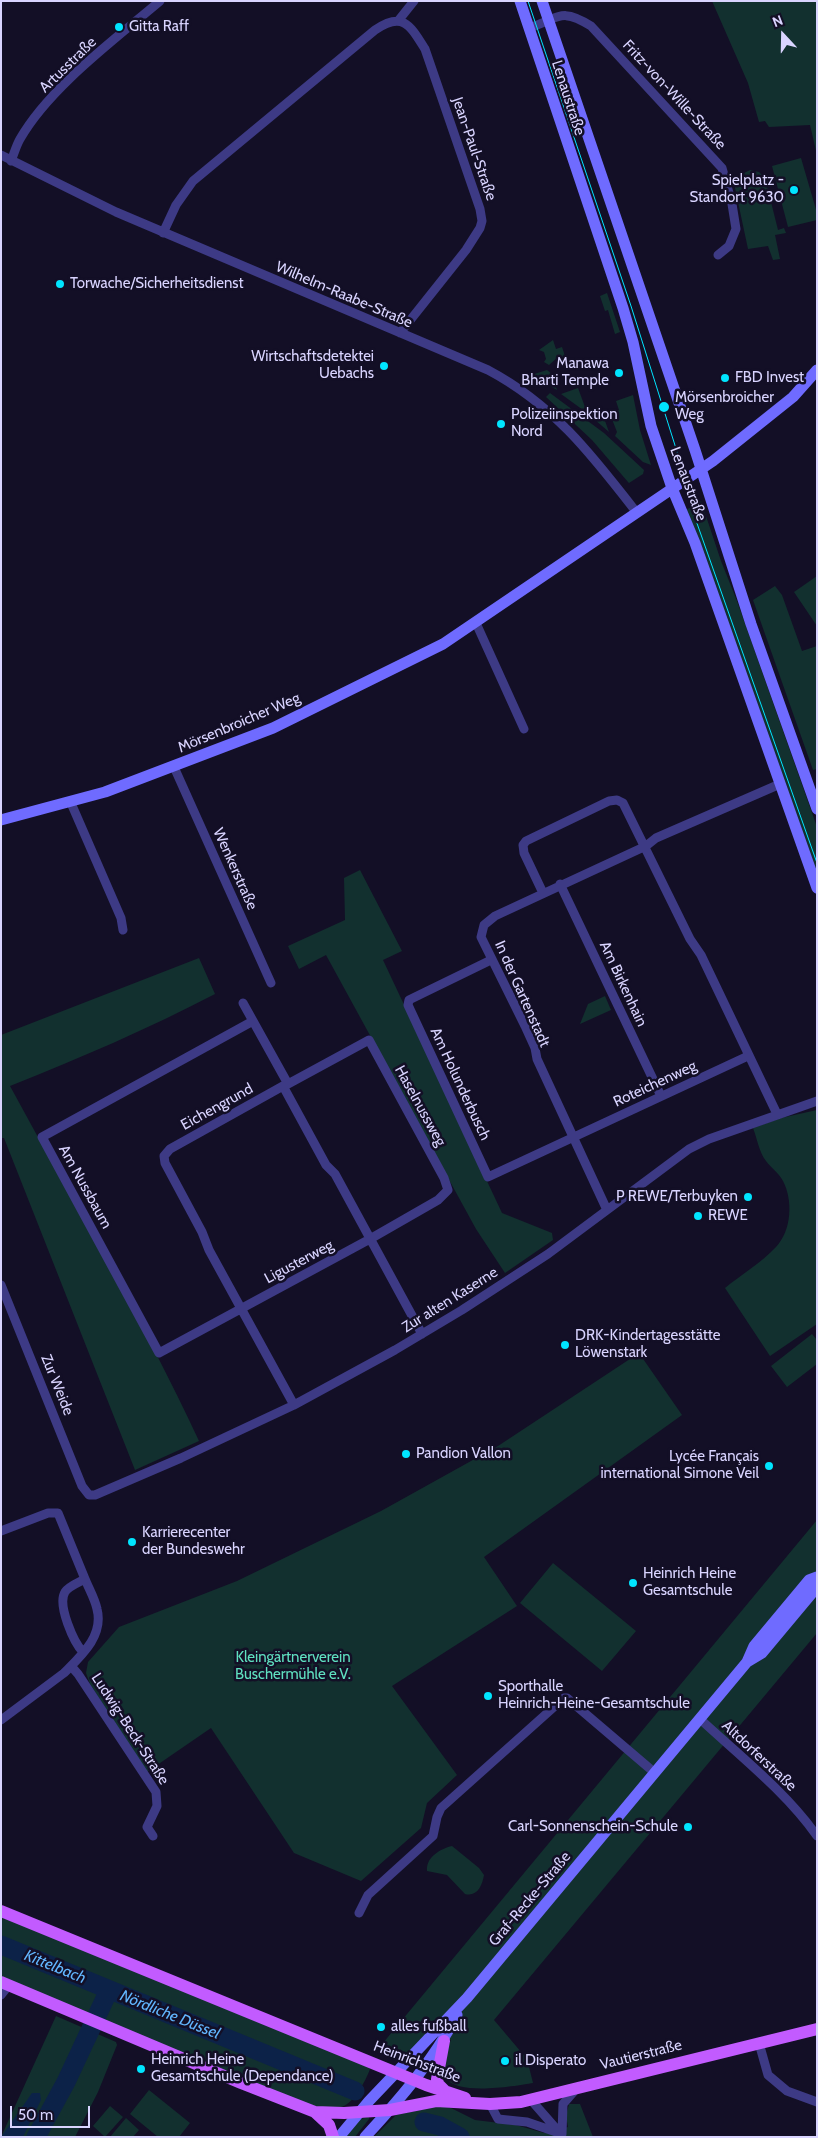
<!DOCTYPE html>
<meta charset="utf-8">
<style>
body{margin:0}
#map{position:relative;width:818px;height:2138px;overflow:hidden;background:#130f26;font-family:Cabin,sans-serif}
canvas{display:block}
.frame{position:absolute;inset:0;border:2px solid #d9d4ff;pointer-events:none}
.north{position:absolute;left:758px;top:10px;width:50px;height:50px;-webkit-text-stroke:4px #130f26;paint-order:stroke;rotate:339deg;font-size:14px;font-weight:700;line-height:20px;text-align:center;color:#d9d4ff}
.north::after{content:'';display:block;margin:auto;width:18px;height:22px;background:#d9d4ff;clip-path:polygon(50% 0,100% 100%,50% 72%,0 100%)}
.scale{position:absolute;left:10px;top:2106px;width:80px;height:22px;box-sizing:border-box;border:2px solid #d9d4ff;border-top:0;padding-left:6px;font-size:15px;line-height:18px;white-space:nowrap;color:#d9d4ff;-webkit-text-stroke:4px #130f26;paint-order:stroke}
</style>
<div id="map">
<canvas width="818" height="2138"></canvas>
<div class="frame"></div>
<div class="north">N</div>
<div class="scale">50 m</div>
</div>
<script>
const g = document.querySelector('canvas').getContext('2d');
g.lineJoin = 'round';
function paint(path, color) {
  g.fillStyle = color;
  g.fill(path, 'evenodd');
}
function stroke(path, color, width, dash) {
  g.strokeStyle = color;
  g.lineWidth = width;
  g.lineCap = dash ? 'butt' : 'round';
  g.setLineDash(dash || []);
  g.stroke(path);
}
function write(font, color, halo, rows, align = 'center') {
  g.font = font + ' Cabin,sans-serif';
  g.lineWidth = 5;
  g.setLineDash([]);
  g.textBaseline = 'middle';
  g.strokeStyle = halo;
  g.fillStyle = color;
  for (const [text, x, y, turn = 0] of rows) {
    g.save();
    g.translate(x, y);
    g.rotate((+turn || 0) * Math.PI / 180);
    g.textAlign = isNaN(turn) ? turn : align;
    if (halo) g.strokeText(text, 0, 0);
    g.fillText(text, 0, 0);
    g.restore();
  }
}
paint(new Path2D(`
 M 712,1 L 817,1 L 817,155 L 810,125 L 769,127 L 765,121 L 759,122 L 748,83 Z
 M 801,158 L 817,213 L 817,220 L 788,227 L 772,166 Z
 M 750,170 L 759,172 L 765,178 L 778,230 L 784,228 L 786,233 L 775,235 L 780,259 L 773,260 L 768,246 L 748,249 L 734,183 L 740,175 Z
 M 607,293 L 620,332 L 615,334 L 608,310 L 605,311 L 600,296 Z
 M 553,340 L 556,349 L 562,347 L 566,359 L 558,357 L 549,365 L 544,362 L 546,359 L 544,352 L 539,350 Z
 M 547,370 L 552,374 L 557,390 L 531,375 Z
 M 578,388 L 585,407 L 583,410 L 561,394 Z
 M 550,393 L 604,433 L 644,470 L 643,474 L 629,483 L 628,482 L 592,440 L 546,397 Z
 M 633,395 L 640,430 L 651,465 L 643,462 L 615,436 L 617,432 L 610,414 L 619,410 L 616,401 Z
 M 600,407 L 609,432 L 587,413 Z
 M 701,501 L 721,561 L 737,601 L 817,827 L 817,873 L 686,510 Z
 M 817,576 L 817,626 L 794,592 Z
 M 775,586 L 782,595 L 802,651 L 817,646 L 817,769 L 813,770 L 753,600 Z
 M 360,870 L 402,951 L 383,960 L 502,1213 L 552,1233 L 553,1240 L 505,1273 L 476,1229 L 326,955 L 299,969 L 288,946 L 345,920 L 344,878 Z
 M 199,958 L 215,994 C 148,1029 80,1058 10,1086 C 74,1204 143,1320 199,1441 L 135,1470 L 4,1138 L 1,1138 L 1,1035 Z
 M 605,996 L 611,1010 L 580,1024 L 588,1004 Z
 M 817,1110 L 817,1324 L 770,1356 L 725,1288 C 741,1275 762,1262 776,1247 C 792,1230 793,1200 783,1181 C 778,1172 771,1168 766,1161 C 759,1152 757,1138 753,1128 L 781,1118 Z
 M 812,1334 L 817,1340 L 817,1364 L 787,1387 L 771,1366 Z
 M 639,1353 L 682,1415 L 484,1557 L 517,1606 L 392,1686 L 457,1775 L 427,1803 L 421,1828 L 361,1881 L 294,1853 L 211,1728 L 147,1772 L 90,1684 L 86,1673 L 88,1662 L 119,1627 L 237,1581 L 381,1511 L 498,1446 Z
 M 817,1520 L 817,1633 L 494,2020 L 527,2059 L 533,2083 C 516,2086 457,2096 446,2078 C 440,2068 447,2049 451,2040 L 433,2028 L 411,2052 L 398,2062 L 378,2049 Z
 M 553,1563 L 636,1631 L 602,1671 L 520,1603 Z
 M 452,1846 L 479,1868 L 484,1875 C 482,1886 477,1897 465,1894 L 447,1875 L 427,1871 C 426,1857 440,1849 452,1846 Z
 M 1,1912 L 365,2062 L 370,2069 C 366,2080 354,2104 341,2107 C 334,2109 324,2107 316,2108 L 1,1979 Z
 M 56,2016 L 116,2042 L 117,2045 L 98,2092 L 75,2137 L 1,2137 Z
 M 149,2090 L 190,2123 L 179,2137 L 158,2137 L 130,2114 Z
 M 569,2104 L 580,2104 L 593,2137 L 374,2137 L 396,2115 L 439,2106 L 451,2108 L 475,2120 L 516,2125 L 544,2133 L 568,2127 L 566,2116 Z
 M 110,2106 L 123,2117 L 105,2137 L 93,2126 Z
 M 369,2117 L 369,2119 L 355,2137 L 346,2137 L 360,2119 Z
 M 126,2118 L 139,2130 L 133,2137 L 110,2137 Z`), '#12302f');
paint(new Path2D(`
 M 32,2093 L 40,2093 L 41,2100 L 23,2137 L 1,2137 Z`), '#0c2248');
stroke(new Path2D(`
 M 1,1945 L 355,2091
 M 424,2122 L 440,2126 L 460,2137
 M 36,2137 L 66,2082 L 109,1990`), '#0c2248', 19);
stroke(new Path2D(`
 M 398,21 L 414,1
 M 529,28 C 559,18 561,7 591,26 L 722,168 L 732,204 L 736,229 L 729,246 L 718,255
 M 1,155 L 116,212 L 488,370 C 554,405 592,455 637,513
 M 11,161 C 14,154 16,146 20,139 C 49,88 114,40 160,1
 M 163,233 L 176,205 L 193,181 L 375,30 C 403,11 410,25 425,49 L 480,209 L 482,221 L 480,228 L 466,250 L 400,333
 M 476,623 L 524,729
 M 174,767 L 271,983
 M 71,803 L 121,918 L 123,930
 M 560,884 L 661,1096
 M 543,893 L 524,853 L 523,845 L 526,841 L 609,801 L 617,800 L 623,803 L 690,939 L 701,955 L 777,1114
 M 491,960 L 413,998 L 409,1000 L 408,1005 L 488,1177 L 748,1056
 M 243,1003 L 253,1021
 M 283,1086 L 288,1084 L 369,1040 L 444,1178 L 448,1190 L 438,1200 L 370,1239 L 159,1353 L 42,1137 L 253,1021 L 288,1084
 M 607,1210 L 537,1059 L 535,1048 L 525,1026 L 481,937 L 484,925 L 495,916 L 646,846 L 656,838 L 780,784
 M 1,1285 L 82,1486 L 89,1495 L 95,1495 L 181,1458 L 294,1405 L 395,1350 L 462,1310 L 548,1254 L 689,1149 L 709,1139 L 817,1101
 M 294,1405 L 209,1250 L 202,1232 L 165,1163 L 164,1156 L 170,1149 L 283,1086 L 326,1165 L 335,1174 L 422,1334
 M 1,1531 L 48,1513 L 58,1513 L 85,1579
 M 71,1666 L 78,1674 L 156,1792 L 157,1806 L 147,1827 L 153,1836
 M 700,1719 C 740,1756 786,1792 817,1836
 M 1,1720 L 64,1673 C 81,1656 104,1636 97,1609 C 95,1599 89,1589 85,1579 C 78,1583 69,1586 65,1592 C 57,1605 74,1643 83,1652
 M 359,1913 L 368,1895 L 433,1836 L 437,1817 L 441,1808 L 564,1698 L 567,1698 L 655,1773
 M 1,1995 L 9,1985
 M 759,2043 L 768,2075 L 787,2091 L 817,2102
 M 531,2100 L 559,2132
 M 490,2104 L 498,2119 L 527,2122 L 562,2134
 M 562,2134 L 563,2104 L 576,2089`), '#3d3a85', 9);
stroke(new Path2D(`
 M 520,1 L 623,308 L 633,342 L 651,426 L 672,488 L 695,543 L 817,888
 M 542,1 L 695,450 L 751,624 L 817,809
 M 1,820 L 105,792 L 273,728 L 443,644 L 713,461 L 793,397 L 817,370
 M 747,1662 L 754,1646 L 809,1580 L 817,1577
 M 339,2137 L 369,2101 L 467,1998 L 747,1662 L 762,1653 L 817,1587
 M 365,2137 C 400,2099 433,2061 457,2015`), '#6f6bff', 11);
stroke(new Path2D(`
 M 1,1911 L 426,2085 L 465,2098
 M 1,1982 L 241,2083 L 315,2112 L 344,2113 L 390,2110 L 436,2101 L 490,2104 L 521,2102 L 817,2029
 M 444,2041 L 437,2079 L 438,2084 L 445,2091
 M 315,2112 L 329,2125 L 333,2137`), '#c25bff', 12);
stroke(new Path2D(`
 M 528,1 L 631,306 L 679,458 L 693,512 L 817,863`), '#00e5ff', 1);
for (const [x, y, r, color] of [
 [119,27,5,"#00e5ff"],
 [794,190,5,"#00e5ff"],
 [60,284,5,"#00e5ff"],
 [384,366,5,"#00e5ff"],
 [619,373,5,"#00e5ff"],
 [725,378,5,"#00e5ff"],
 [664,407,6,"#00e5ff"],
 [501,424,5,"#00e5ff"],
 [748,1197,5,"#00e5ff"],
 [698,1216,5,"#00e5ff"],
 [565,1345,5,"#00e5ff"],
 [406,1454,5,"#00e5ff"],
 [769,1466,5,"#00e5ff"],
 [132,1542,5,"#00e5ff"],
 [633,1583,5,"#00e5ff"],
 [488,1696,5,"#00e5ff"],
 [688,1827,5,"#00e5ff"],
 [381,2027,5,"#00e5ff"],
 [505,2061,5,"#00e5ff"],
 [141,2069,5,"#00e5ff"]
]) {
  const dot = new Path2D();
  dot.arc(x, y, r, 0, 2 * Math.PI);
  g.fillStyle = color;
  g.fill(dot);
  stroke(dot, '#130f26', 2);
}
write('15px', '#d9d4ff', '#130f26', [
 ["Gitta Raff",129,27],
 ["Spielplatz -",784,181,"right"],
 ["Standort 9630",784,198,"right"],
 ["Torwache/Sicherheitsdienst",70,284],
 ["Wirtschaftsdetektei",374,357,"right"],
 ["Uebachs",374,374,"right"],
 ["Manawa",609,364,"right"],
 ["Bharti Temple",609,381,"right"],
 ["FBD Invest",735,378],
 ["Mörsenbroicher",675,398],
 ["Weg",675,415],
 ["Polizeiinspektion",511,415],
 ["Nord",511,432],
 ["P REWE/Terbuyken",738,1197,"right"],
 ["REWE",708,1216],
 ["DRK-Kindertagesstätte",575,1336],
 ["Löwenstark",575,1353],
 ["Pandion Vallon",416,1454],
 ["Lycée Français",759,1457,"right"],
 ["international Simone Veil",759,1474,"right"],
 ["Karrierecenter",142,1533],
 ["der Bundeswehr",142,1550],
 ["Heinrich Heine",643,1574],
 ["Gesamtschule",643,1591],
 ["Sporthalle",498,1687],
 ["Heinrich-Heine-Gesamtschule",498,1704],
 ["Carl-Sonnenschein-Schule",678,1827,"right"],
 ["alles fußball",391,2027],
 ["Heinrich Heine",151,2060],
 ["Gesamtschule (Dependance)",151,2077],
 ["il Disperato",515,2061]
], 'left');
write('15px', '#d9d4ff', '#130f26', [
 ["Artusstraße",68,65,-44],
 ["Fritz-von-Wille-Straße",674,95,47],
 ["Lenaustraße",568,98,72],
 ["Jean-Paul-Straße",474,149,71],
 ["Wilhelm-Raabe-Straße",344,295,23],
 ["Lenaustraße",688,484,69],
 ["Mörsenbroicher Weg",239,723,-23],
 ["Wenkerstraße",235,869,66],
 ["Am Birkenhain",623,984,65],
 ["In der Gartenstadt",522,994,66],
 ["Am Holunderbusch",460,1084,65],
 ["Roteichenweg",655,1084,-25],
 ["Haselnussweg",420,1106,61],
 ["Eichengrund",217,1107,-29],
 ["Am Nussbaum",85,1187,61],
 ["Ligusterweg",299,1262,-28],
 ["Zur alten Kaserne",450,1300,-32],
 ["Zur Weide",57,1385,68],
 ["Ludwig-Beck-Straße",130,1729,57],
 ["Altdorferstraße",759,1756,43],
 ["Graf-Recke-Straße",530,1899,-50],
 ["Vautierstraße",641,2055,-14],
 ["Heinrichstraße",417,2062,21]
]);
write('15px', '#5fe0c0', '#130f26', [
 ["Kleingärtnerverein",293,1658],
 ["Buschermühle e.V.",293,1675]
]);
write('italic 16px', '#62b6ff', '#130f26', [
 ["Kittelbach",55,1967,22],
 ["Nördliche Düssel",170,2015,22]
]);
</script>
